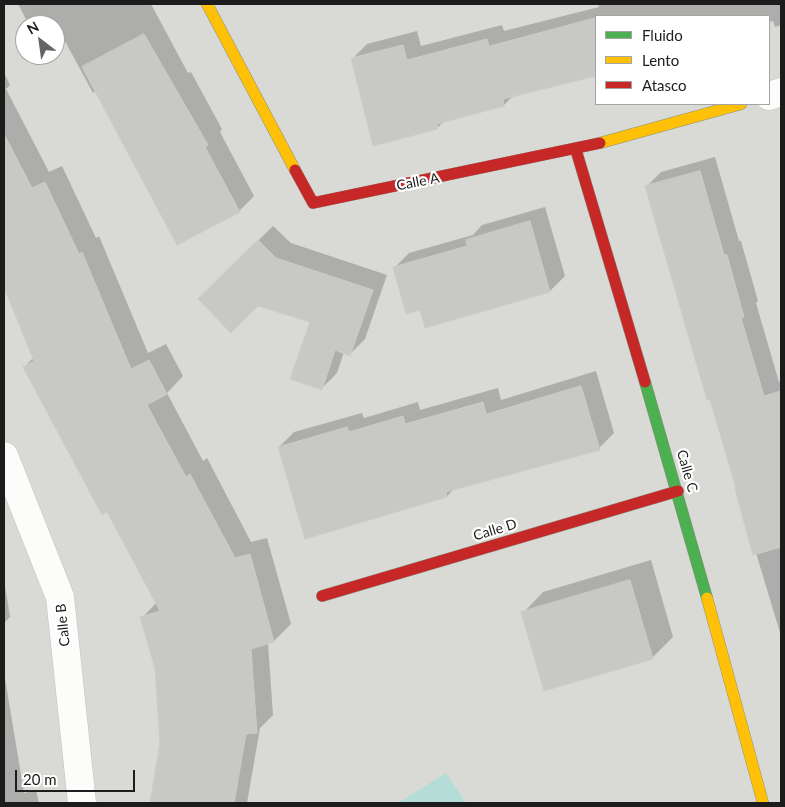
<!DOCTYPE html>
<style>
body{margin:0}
#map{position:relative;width:785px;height:807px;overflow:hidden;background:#eaeae5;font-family:Lato,sans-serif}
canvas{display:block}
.frame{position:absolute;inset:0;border:5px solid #1c1c1c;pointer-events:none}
.legend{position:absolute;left:595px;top:15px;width:175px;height:90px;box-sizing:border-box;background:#fff;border:1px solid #a4a4a4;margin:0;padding:6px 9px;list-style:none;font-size:15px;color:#1c1c1c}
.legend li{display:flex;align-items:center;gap:10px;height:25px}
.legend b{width:25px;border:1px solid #a4a4a4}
.north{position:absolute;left:15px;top:15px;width:50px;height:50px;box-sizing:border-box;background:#fff;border:1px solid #a4a4a4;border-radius:50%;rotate:330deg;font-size:14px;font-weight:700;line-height:20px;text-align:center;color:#1c1c1c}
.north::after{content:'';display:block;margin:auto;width:18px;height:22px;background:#646462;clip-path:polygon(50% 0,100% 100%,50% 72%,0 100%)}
.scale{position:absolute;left:15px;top:770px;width:120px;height:22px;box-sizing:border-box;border:2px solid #1c1c1c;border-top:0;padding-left:6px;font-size:15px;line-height:18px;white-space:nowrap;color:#1c1c1c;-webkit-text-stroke:4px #fff;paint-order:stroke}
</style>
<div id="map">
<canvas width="785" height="807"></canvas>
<div class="frame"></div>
<ul class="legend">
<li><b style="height:6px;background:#4caf50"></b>Fluido</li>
<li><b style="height:6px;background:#ffc107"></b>Lento</li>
<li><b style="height:6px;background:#c62828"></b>Atasco</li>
</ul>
<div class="north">N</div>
<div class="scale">20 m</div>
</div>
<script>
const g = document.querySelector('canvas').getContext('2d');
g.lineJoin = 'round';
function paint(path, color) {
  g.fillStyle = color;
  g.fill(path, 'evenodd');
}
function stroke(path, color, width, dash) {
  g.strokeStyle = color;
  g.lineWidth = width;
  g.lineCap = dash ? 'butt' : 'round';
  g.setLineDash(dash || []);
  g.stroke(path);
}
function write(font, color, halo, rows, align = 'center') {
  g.font = font + ' Lato,sans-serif';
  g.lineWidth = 4.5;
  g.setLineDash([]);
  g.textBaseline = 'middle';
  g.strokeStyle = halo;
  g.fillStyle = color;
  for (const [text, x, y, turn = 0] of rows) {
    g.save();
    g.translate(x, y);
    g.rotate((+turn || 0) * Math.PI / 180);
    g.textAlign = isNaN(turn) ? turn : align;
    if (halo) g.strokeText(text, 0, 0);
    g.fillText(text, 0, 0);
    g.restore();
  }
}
paint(new Path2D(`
 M 4,4 L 781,4 L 781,803 L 4,803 ZM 596,16 L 769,16 L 769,104 L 596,104 ZM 25,25 L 55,25 L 55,55 L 25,55 Z`), '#d9d9d6');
paint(new Path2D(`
 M 446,773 L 466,803 L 398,803 Z`), '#b5ddd7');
paint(new Path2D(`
 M 18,4 L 151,4 L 188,73 L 191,72 L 222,129 L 220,132 L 254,196 L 239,211 L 96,91 L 93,93 L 53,19 L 42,25 L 29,25 Z
 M 598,4 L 781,4 L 781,25 L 775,27 L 773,21 L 769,22 L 769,16 L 596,16 L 596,74 L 513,96 L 504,105 L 446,120 L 437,128 L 352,59 L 367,44 L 417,31 L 421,46 L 502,25 L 504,31 L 599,7 Z
 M 4,72 L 10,85 L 6,89 L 49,172 L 62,166 L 96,238 L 99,236 L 148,353 L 166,344 L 183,376 L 167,393 L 203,461 L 207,458 L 251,542 L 267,538 L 291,624 L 274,641 L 268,643 L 273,715 L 260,728 L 247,803 L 151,803 L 161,743 L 156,667 L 142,618 L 157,602 L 108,510 L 24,367 L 34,357 L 4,284 Z
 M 715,157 L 739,241 L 741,241 L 758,301 L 756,303 L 779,382 L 781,381 L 781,636 L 646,187 L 661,172 Z
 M 545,207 L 565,276 L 550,291 L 421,308 L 394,268 L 409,253 L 473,235 L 482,225 Z
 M 273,226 L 291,243 L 387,275 L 365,339 L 350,354 L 344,352 L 337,373 L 322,388 L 311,321 L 258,304 L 199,299 Z
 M 596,371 L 614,433 L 599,448 L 454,489 L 447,496 L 279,447 L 294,432 L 362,413 L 364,418 L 418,402 L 420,410 L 498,388 L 501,400 Z
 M 651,560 L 673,637 L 652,658 L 523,613 L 543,592 Z
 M 4,579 L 10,617 L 4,623 Z
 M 4,672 L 24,793 L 36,790 L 39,803 L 4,803 Z`), '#0003');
const building = new Path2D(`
 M 596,18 L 596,76 L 503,99 L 504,106 L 437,124 L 438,129 L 373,146 L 351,58 L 403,45 L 407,60 L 487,39 L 489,46 Z
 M 144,34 L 208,145 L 205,147 L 240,212 L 177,245 L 82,67 Z
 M 4,134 L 32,188 L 45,182 L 79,254 L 82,252 L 131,369 L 149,360 L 167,394 L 147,405 L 186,477 L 190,474 L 235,558 L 250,554 L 274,642 L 251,649 L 257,733 L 246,734 L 234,803 L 150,803 L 160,743 L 155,668 L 140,617 L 160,611 L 107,512 L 102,515 L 23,367 L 34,361 L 4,287 Z
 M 700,171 L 724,255 L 727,255 L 744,317 L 741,318 L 764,396 L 781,391 L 781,547 L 753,555 L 735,489 L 736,488 L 710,399 L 707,400 L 645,186 Z
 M 530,221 L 550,292 L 425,328 L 420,310 L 406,314 L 393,267 L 467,246 L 466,240 Z
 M 258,240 L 276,258 L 373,290 L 350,356 L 335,350 L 322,390 L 290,379 L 310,322 L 258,306 L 231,333 L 198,299 Z
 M 581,386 L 600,450 L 446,492 L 447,497 L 305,539 L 278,447 L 347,427 L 349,432 L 403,416 L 405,424 L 483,402 L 486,414 Z
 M 630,580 L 653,659 L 544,691 L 521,612 Z`);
paint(building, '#c8c8c5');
stroke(building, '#cdccc7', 1);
const street = new Path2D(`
 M 769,96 L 781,92
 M 4,456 L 60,597 L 82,803`);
const fast = new Path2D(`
 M 645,382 L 707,598`);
const slow = new Path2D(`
 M 207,4 L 295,170
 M 600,143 L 741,104
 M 707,598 L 763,803`);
const jam = new Path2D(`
 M 576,150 L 645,382
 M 295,170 L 313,203 L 600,143
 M 322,596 L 678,491`);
stroke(street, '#c0c0bd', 29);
stroke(fast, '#8b9180', 12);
stroke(slow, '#8b9180', 12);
stroke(jam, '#8b9180', 12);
stroke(street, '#fcfcfb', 28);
stroke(fast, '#4caf50', 11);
stroke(slow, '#ffc107', 11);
stroke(jam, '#c62828', 11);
write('14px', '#1c1c1c', '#fff', [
 ["Calle A",418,182,-11],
 ["Calle C",687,471,74],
 ["Calle D",495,530,-17],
 ["Calle B",63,625,-96]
]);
</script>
